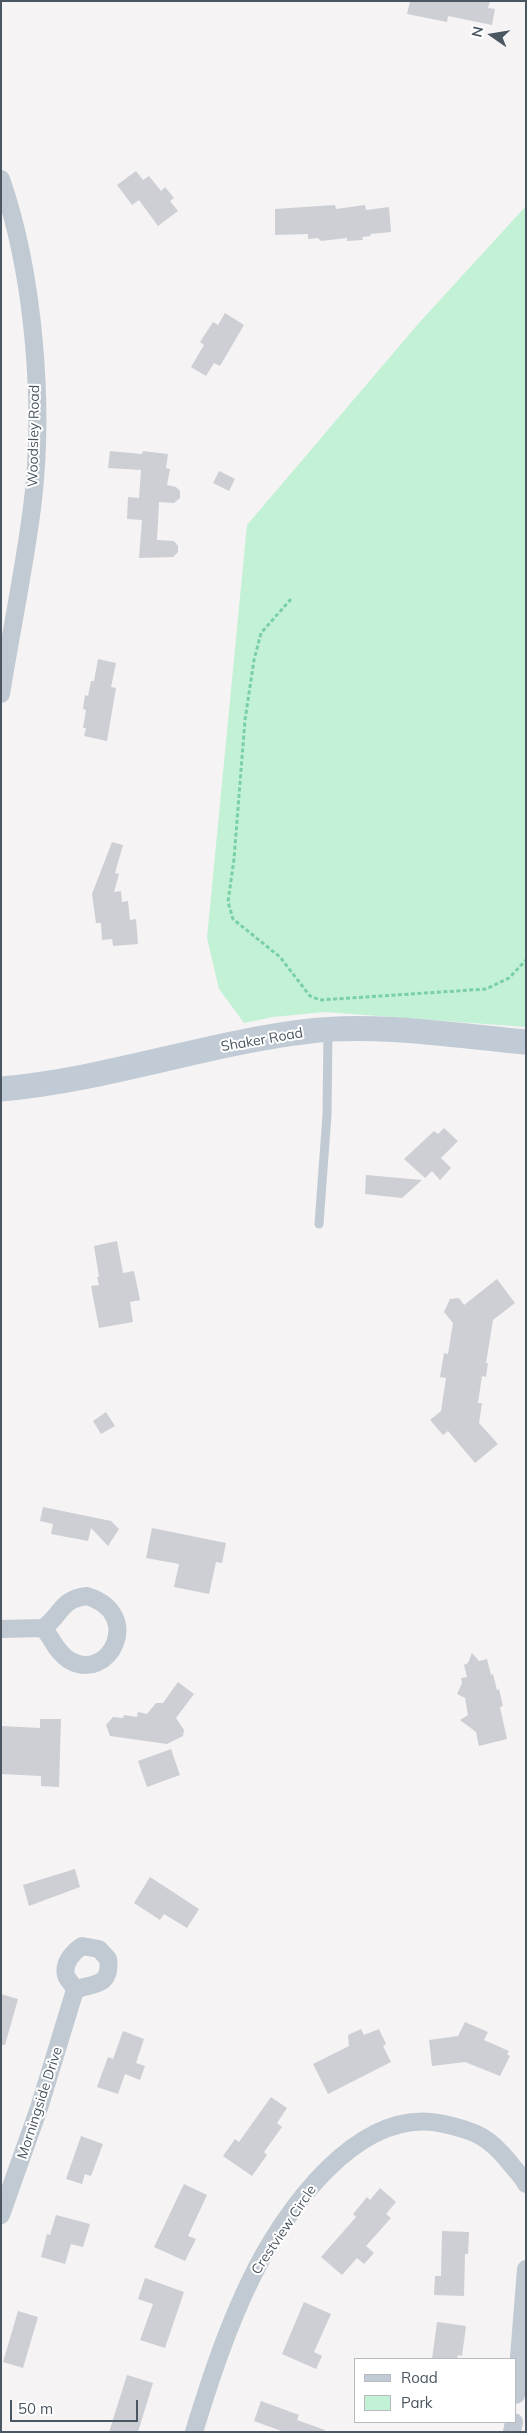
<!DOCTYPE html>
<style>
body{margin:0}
#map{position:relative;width:527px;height:2433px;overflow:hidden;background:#f5f3f3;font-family:Mulish,sans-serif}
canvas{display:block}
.frame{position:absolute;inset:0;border:2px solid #4a5661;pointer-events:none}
.legend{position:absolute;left:354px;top:2358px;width:162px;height:65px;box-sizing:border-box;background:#fff;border:1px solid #b7bbc0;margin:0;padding:6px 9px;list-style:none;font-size:15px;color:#4a5661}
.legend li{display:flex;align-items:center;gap:10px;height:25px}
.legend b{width:25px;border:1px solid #b7bbc0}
.north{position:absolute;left:467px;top:10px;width:50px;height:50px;-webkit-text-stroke:4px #fff;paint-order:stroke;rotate:283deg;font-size:14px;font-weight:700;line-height:20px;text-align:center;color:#4a5661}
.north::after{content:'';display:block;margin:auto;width:18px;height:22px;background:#4a5661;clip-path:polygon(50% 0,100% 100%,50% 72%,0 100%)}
.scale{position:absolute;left:10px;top:2400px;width:128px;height:22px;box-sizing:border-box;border:2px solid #4a5661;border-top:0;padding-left:6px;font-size:15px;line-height:18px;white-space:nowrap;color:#4a5661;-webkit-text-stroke:4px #fff;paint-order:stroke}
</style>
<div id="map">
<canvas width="527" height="2433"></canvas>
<div class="frame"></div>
<ul class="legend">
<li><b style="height:6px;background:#c1cbd6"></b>Road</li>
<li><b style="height:14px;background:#c3f1d5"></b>Park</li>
</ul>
<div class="north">N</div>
<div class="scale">50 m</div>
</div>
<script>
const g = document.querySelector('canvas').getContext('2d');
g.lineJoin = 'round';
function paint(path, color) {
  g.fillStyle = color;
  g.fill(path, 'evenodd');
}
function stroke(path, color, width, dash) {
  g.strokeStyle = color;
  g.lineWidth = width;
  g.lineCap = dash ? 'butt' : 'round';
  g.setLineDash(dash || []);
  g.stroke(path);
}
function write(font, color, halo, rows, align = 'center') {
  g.font = font + ' Mulish,sans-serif';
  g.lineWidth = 4;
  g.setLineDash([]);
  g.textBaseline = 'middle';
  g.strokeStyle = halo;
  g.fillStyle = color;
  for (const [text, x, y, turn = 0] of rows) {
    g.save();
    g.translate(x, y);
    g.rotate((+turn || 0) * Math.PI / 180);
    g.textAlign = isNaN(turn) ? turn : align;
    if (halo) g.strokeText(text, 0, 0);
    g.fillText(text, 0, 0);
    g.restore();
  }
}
paint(new Path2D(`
 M 526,206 L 526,1027 L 325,1012 L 273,1017 L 244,1023 L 219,989 L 207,938 L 247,525 L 418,324 Z`), '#c3f1d5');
paint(new Path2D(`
 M 410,1 L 490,1 L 488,8 L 495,9 L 492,25 L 448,16 L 447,22 L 407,14 Z
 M 136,171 L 143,180 L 149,176 L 161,191 L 165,187 L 174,198 L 170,201 L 178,211 L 158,226 L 139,200 L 132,205 L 117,185 Z
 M 335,205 L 336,209 L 365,205 L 366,210 L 389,207 L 391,232 L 370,234 L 371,236 L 362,237 L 363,240 L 347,241 L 347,238 L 321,241 L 318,238 L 308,239 L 308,234 L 275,235 L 275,209 Z
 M 225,313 L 244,325 L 220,366 L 214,363 L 206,376 L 191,367 L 204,345 L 200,342 L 213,322 L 218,325 Z
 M 110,451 L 142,454 L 143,451 L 168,454 L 166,468 L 170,469 L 167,485 L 176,487 L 180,491 L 180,498 L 174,503 L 159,502 L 157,540 L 174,541 L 178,546 L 178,552 L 173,557 L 139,558 L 142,520 L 127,519 L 128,497 L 139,498 L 141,470 L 108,468 Z
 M 219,471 L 235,479 L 229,491 L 213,483 Z
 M 98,659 L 116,663 L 111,687 L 116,688 L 107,741 L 84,736 L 86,728 L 83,728 L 86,710 L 83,709 L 85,695 L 88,696 L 91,681 L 94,681 Z
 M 112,842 L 123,845 L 115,873 L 119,874 L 114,892 L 121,891 L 122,902 L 128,901 L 130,920 L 136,919 L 138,944 L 113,946 L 112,939 L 102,940 L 101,923 L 96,923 L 92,894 Z
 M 444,1128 L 458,1141 L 441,1158 L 451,1168 L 440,1180 L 432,1171 L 425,1178 L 404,1159 L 434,1131 L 438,1134 Z
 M 366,1175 L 422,1180 L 402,1198 L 365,1194 Z
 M 117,1241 L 123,1273 L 134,1271 L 140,1300 L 130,1302 L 133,1322 L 99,1328 L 91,1286 L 99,1285 L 97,1277 L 99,1277 L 94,1246 Z
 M 497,1279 L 515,1303 L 493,1320 L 486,1363 L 488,1363 L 486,1377 L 482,1376 L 478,1403 L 482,1403 L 479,1423 L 498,1444 L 475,1463 L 448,1431 L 443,1435 L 430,1420 L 441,1411 L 446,1378 L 440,1377 L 444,1353 L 448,1354 L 453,1323 L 444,1312 L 450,1299 L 459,1298 L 464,1305 Z
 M 106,1412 L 115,1426 L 101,1434 L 93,1421 Z
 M 43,1507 L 111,1521 L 119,1529 L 108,1546 L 91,1528 L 88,1541 L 51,1534 L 53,1524 L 40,1521 Z
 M 152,1528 L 226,1543 L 222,1563 L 216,1562 L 209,1594 L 174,1587 L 179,1564 L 146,1558 Z
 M 472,1653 L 479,1661 L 487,1659 L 491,1675 L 493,1674 L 497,1690 L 499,1689 L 503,1706 L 500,1707 L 507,1739 L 479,1746 L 476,1732 L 460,1720 L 468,1715 L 465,1698 L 457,1694 L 462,1683 L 461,1678 L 467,1677 L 464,1665 L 468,1663 Z
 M 178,1682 L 194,1694 L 176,1718 L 184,1730 L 183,1736 L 167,1744 L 110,1736 L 106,1725 L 113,1717 L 123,1718 L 124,1715 L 137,1717 L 138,1712 L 147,1714 L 156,1703 L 163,1703 Z
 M 40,1719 L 61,1719 L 59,1787 L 41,1786 L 41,1776 L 1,1774 L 1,1726 L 40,1728 Z
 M 171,1749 L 180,1775 L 147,1787 L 138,1761 Z
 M 75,1869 L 80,1887 L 29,1906 L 23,1885 Z
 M 150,1877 L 199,1909 L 187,1928 L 164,1914 L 160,1920 L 134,1903 Z
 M 1,1994 L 18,1999 L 5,2045 L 1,2045 Z
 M 465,2022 L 488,2032 L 484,2040 L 509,2051 L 507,2054 L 510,2056 L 500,2076 L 465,2062 L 432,2066 L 429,2040 L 458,2036 Z
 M 361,2029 L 364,2035 L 379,2029 L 386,2044 L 383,2046 L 391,2062 L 328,2094 L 313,2064 L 349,2046 L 348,2035 Z
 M 123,2031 L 144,2039 L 136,2063 L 145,2066 L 140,2080 L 125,2074 L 118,2094 L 97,2087 L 108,2057 L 113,2059 Z
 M 271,2097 L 287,2108 L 277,2123 L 282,2127 L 264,2152 L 267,2155 L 252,2176 L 223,2156 L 235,2139 L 239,2142 Z
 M 81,2136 L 103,2144 L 91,2176 L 85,2174 L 82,2184 L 66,2179 Z
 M 184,2184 L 207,2195 L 188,2236 L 196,2239 L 185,2261 L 154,2247 Z
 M 380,2188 L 396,2202 L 386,2214 L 391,2218 L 366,2246 L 374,2253 L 364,2264 L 357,2258 L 342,2275 L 321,2257 L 356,2217 L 353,2214 L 367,2197 L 370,2200 Z
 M 56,2215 L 90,2224 L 83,2247 L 71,2244 L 65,2264 L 41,2257 L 47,2234 L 50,2235 Z
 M 442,2231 L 469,2232 L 468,2254 L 465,2254 L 464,2296 L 434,2295 L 435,2276 L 441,2276 Z
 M 145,2278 L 184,2292 L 165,2348 L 140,2340 L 153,2304 L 138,2299 Z
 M 304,2302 L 331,2314 L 314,2352 L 322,2356 L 316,2369 L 282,2354 Z
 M 18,2311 L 38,2317 L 23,2368 L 3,2362 Z
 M 437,2322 L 466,2326 L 462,2356 L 458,2355 L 457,2359 L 432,2359 Z
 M 127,2375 L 153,2383 L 138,2432 L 109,2432 Z
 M 261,2401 L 299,2415 L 297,2420 L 325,2430 L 324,2432 L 284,2432 L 254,2421 Z`), '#cdcfd5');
stroke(new Path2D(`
 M 291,599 L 261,633 L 254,660 L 245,720 L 234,859 L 228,902 L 233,919 L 280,957 L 310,996 L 320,1000 L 486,989 L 509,978 L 526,960`), '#7ad0a6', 3, [4, 2.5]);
stroke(new Path2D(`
 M 319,1224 L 327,1115 L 328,1030`), '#c1cad2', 9);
stroke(new Path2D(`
 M 1,179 C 34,274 45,407 32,508 C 24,570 11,632 1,694
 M 87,1596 C 145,1614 109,1684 69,1660 C 56,1652 53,1639 43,1628 C 61,1616 60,1599 87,1596 Z
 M 1,1629 L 43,1628
 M 1,2215 L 39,2108 L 75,1990 C 73,1984 67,1980 66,1975 C 63,1963 73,1952 82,1946 L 99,1949 L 108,1959 C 112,1988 91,1983 75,1990
 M 516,2395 L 526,2269
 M 194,2432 C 210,2380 227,2328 251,2279 C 283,2213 358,2104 444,2124 C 476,2131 489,2137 510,2163 C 515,2170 522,2176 526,2184
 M 512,2432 L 514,2422`), '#c1cad2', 18);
stroke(new Path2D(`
 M 1,1089 C 106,1080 206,1043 310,1031 C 377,1023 458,1036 526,1042`), '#c1cbd6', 25);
write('14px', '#4a5661', '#fff', [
 ["Woodsley Road",34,436,-89],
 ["Shaker Road",262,1040,-10],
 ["Morningside Drive",40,2103,-72],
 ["Crestview Circle",284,2230,-56]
]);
</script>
